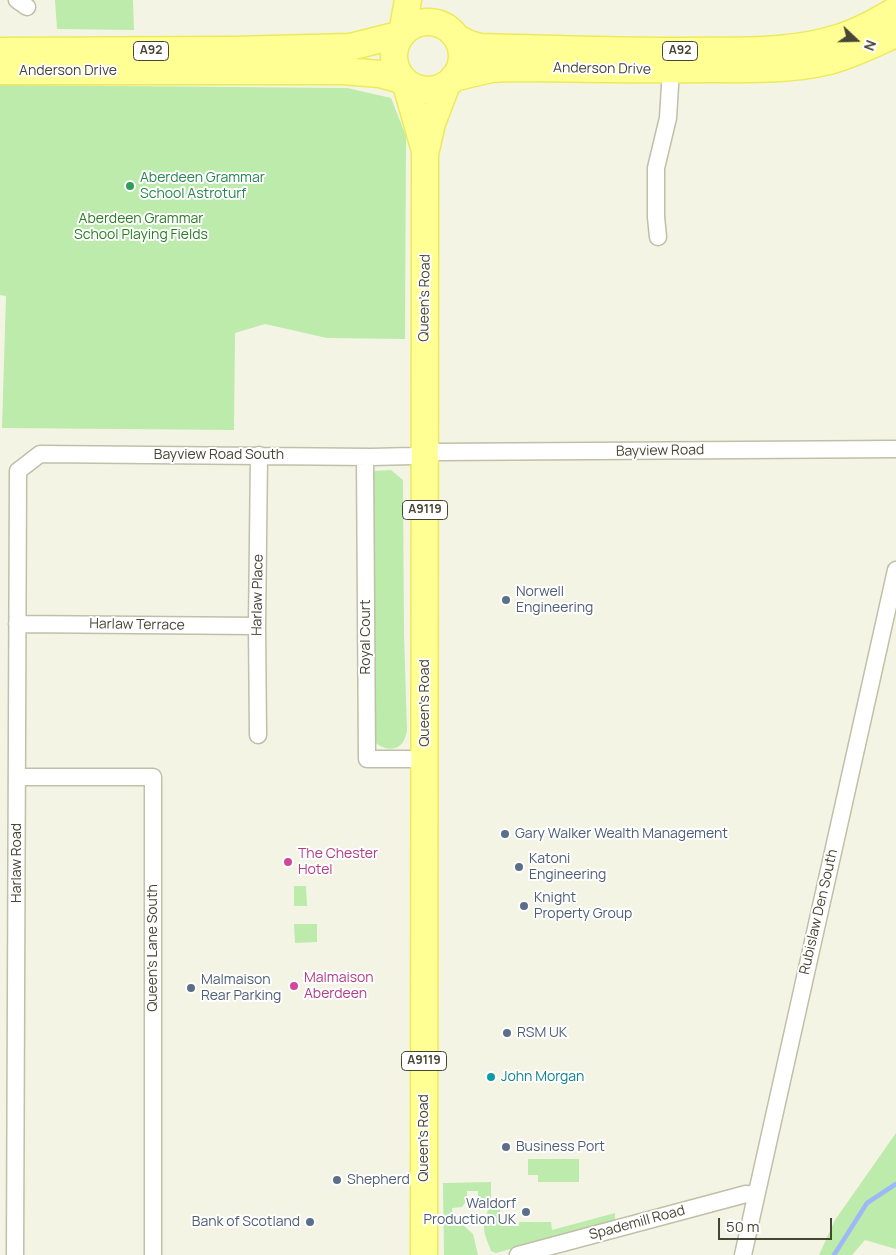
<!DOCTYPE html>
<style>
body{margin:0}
#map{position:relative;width:896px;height:1255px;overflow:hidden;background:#f4f4e5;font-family:Manrope,sans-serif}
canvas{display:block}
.north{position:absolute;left:831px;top:15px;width:50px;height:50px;-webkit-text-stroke:4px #fff;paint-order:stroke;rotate:111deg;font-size:14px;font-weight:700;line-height:20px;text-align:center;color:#474534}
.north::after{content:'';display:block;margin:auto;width:18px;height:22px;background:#474534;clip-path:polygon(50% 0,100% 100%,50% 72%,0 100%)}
.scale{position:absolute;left:718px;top:1218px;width:114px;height:22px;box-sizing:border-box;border:2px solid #474534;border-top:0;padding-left:6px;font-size:15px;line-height:18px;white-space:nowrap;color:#474534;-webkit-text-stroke:4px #fff;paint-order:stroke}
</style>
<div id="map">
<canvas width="896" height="1255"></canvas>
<div class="north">N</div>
<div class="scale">50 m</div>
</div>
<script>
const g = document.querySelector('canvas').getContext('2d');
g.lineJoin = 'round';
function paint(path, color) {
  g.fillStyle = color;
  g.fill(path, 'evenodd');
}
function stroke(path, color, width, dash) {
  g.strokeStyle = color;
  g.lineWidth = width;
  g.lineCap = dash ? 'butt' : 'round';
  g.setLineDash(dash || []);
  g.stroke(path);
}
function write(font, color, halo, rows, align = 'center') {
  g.font = font + ' Manrope,sans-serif';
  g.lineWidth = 4;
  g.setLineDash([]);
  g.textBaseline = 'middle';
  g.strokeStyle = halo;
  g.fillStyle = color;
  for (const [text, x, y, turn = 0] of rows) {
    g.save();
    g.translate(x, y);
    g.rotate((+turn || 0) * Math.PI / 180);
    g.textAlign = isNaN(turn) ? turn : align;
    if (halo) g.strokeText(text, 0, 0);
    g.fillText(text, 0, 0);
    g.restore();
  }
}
paint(new Path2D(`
 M 55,0 L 133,0 L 134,30 L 57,29 Z
 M 0,85 L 347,88 L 391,98 L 406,136 L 405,339 L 327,338 L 265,324 L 235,333 L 234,430 L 2,428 L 6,296 L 0,295 Z
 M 391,470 L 403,480 L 404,634 L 407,731 C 406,735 405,739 403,742 C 395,754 379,748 372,739 L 373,471 Z
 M 294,886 L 306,886 L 307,906 L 294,906 Z
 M 294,924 L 317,924 L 317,942 L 295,943 Z
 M 896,1133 L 896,1249 L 865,1240 L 852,1255 L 819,1255 L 835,1220 Z
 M 528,1159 L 579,1159 L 579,1182 L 538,1182 L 538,1175 L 528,1175 Z
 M 491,1182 L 491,1203 L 500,1203 L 501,1226 L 519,1226 L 519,1222 L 551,1222 L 552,1230 L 615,1213 L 615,1220 L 496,1253 L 491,1251 C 489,1245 484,1235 484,1228 C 484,1219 491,1210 486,1200 L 478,1200 L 478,1191 L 467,1191 L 467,1200 L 462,1207 L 452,1208 L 453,1219 L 462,1219 L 462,1224 L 473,1234 L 478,1255 L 444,1255 L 443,1183 Z`), '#bcebab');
stroke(new Path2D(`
 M 834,1255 L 867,1203 L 896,1184`), '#9db8f6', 4.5);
const minor = new Path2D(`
 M 17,0 L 27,7
 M 658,237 L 656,217 L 656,168 L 668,118 L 671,69
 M 365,457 L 367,759 L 424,759
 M 17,624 L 257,626
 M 258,735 L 257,626 L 259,455
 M 18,777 L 153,777 L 153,1255
 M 15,1255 L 18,471 L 40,454 L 371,457 L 412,456 L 437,452 L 896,449
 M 518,1255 L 746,1194 L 756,1195
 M 743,1255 L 896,570`);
const primary = new Path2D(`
 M394 56a34 34 0 1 1 68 0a34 34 0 1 1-68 0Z
 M 402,34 L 408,0
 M 457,38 L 469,44 L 480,47 C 547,49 614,51 680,51 C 733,50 788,54 838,38 C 858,32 878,21 896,10
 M 0,51 L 234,50 L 350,47 L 402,34
 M 0,71 L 342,71 L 380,74 L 405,81
 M 453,78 L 491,69 L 507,68 C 573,68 639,70 704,69 C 746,69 788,71 829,61 C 852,55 874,44 896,34
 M 405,81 L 425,151
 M 424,1255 L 425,154 L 432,123 L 447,84`);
stroke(minor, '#c0bfa7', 19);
stroke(primary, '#ecea5b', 29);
stroke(minor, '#fff', 16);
stroke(primary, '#ffff93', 26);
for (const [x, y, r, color] of [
 [130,186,5,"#2e9e5b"],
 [506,600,5,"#5c6f8a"],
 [505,834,5,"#5c6f8a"],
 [288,862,5,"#d1479c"],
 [519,867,5,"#5c6f8a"],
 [524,906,5,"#5c6f8a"],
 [294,986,5,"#d1479c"],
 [191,988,5,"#5c6f8a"],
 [507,1033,5,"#5c6f8a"],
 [491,1077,5,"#0f9aa8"],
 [506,1147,5,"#5c6f8a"],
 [337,1180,5,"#5c6f8a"],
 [526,1212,5,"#5c6f8a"],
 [310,1222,5,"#5c6f8a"]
]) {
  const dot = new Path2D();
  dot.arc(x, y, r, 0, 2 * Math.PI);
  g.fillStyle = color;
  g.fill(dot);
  stroke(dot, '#fff', 2);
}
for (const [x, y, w] of [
 [151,51,35],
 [680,51,35],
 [425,510,45],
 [424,1061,45]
]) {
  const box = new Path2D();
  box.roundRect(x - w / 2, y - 9.5, w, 19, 4);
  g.fillStyle = '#fff';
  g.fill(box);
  stroke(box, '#474534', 1);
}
write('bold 12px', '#474534', null, [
 ["A92",151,51],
 ["A92",680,51],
 ["A9119",425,510],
 ["A9119",424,1061]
]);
write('14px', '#474534', '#fff', [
 ["Anderson Drive",602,69,1],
 ["Anderson Drive",68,71],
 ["Queen's Road",425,298,-89],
 ["Bayview Road",660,451,-1],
 ["Bayview Road South",219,455],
 ["Harlaw Place",258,595,-89],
 ["Harlaw Terrace",137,625,1],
 ["Royal Court",366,637,-90],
 ["Queen's Road",425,703,-90],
 ["Harlaw Road",17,863,-90],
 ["Rubislaw Den South",819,912,-77],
 ["Queen's Lane South",153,948,-90],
 ["Queen's Road",424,1138,-90],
 ["Spademill Road",637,1223,-15]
]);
write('14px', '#27864d', '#fff', [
 ["Aberdeen Grammar",140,178],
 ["School Astroturf",140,194]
], 'left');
write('14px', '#2b7d23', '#fff', [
 ["Aberdeen Grammar",141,219],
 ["School Playing Fields",141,235]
]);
write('14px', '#4e5e75', '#fff', [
 ["Norwell",516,592],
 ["Engineering",516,608],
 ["Gary Walker Wealth Management",515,834],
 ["Katoni",529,859],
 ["Engineering",529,875],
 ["Knight",534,898],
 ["Property Group",534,914],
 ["Malmaison",201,980],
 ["Rear Parking",201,996],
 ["RSM UK",517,1033],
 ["Business Port",516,1147],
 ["Shepherd",347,1180],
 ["Waldorf",516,1204,"right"],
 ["Production UK",516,1220,"right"],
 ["Bank of Scotland",300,1222,"right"]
], 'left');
write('14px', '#b23c85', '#fff', [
 ["The Chester",298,854],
 ["Hotel",298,870],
 ["Malmaison",304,978],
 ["Aberdeen",304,994]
], 'left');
write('14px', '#0d838f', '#fff', [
 ["John Morgan",501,1077]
], 'left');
</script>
